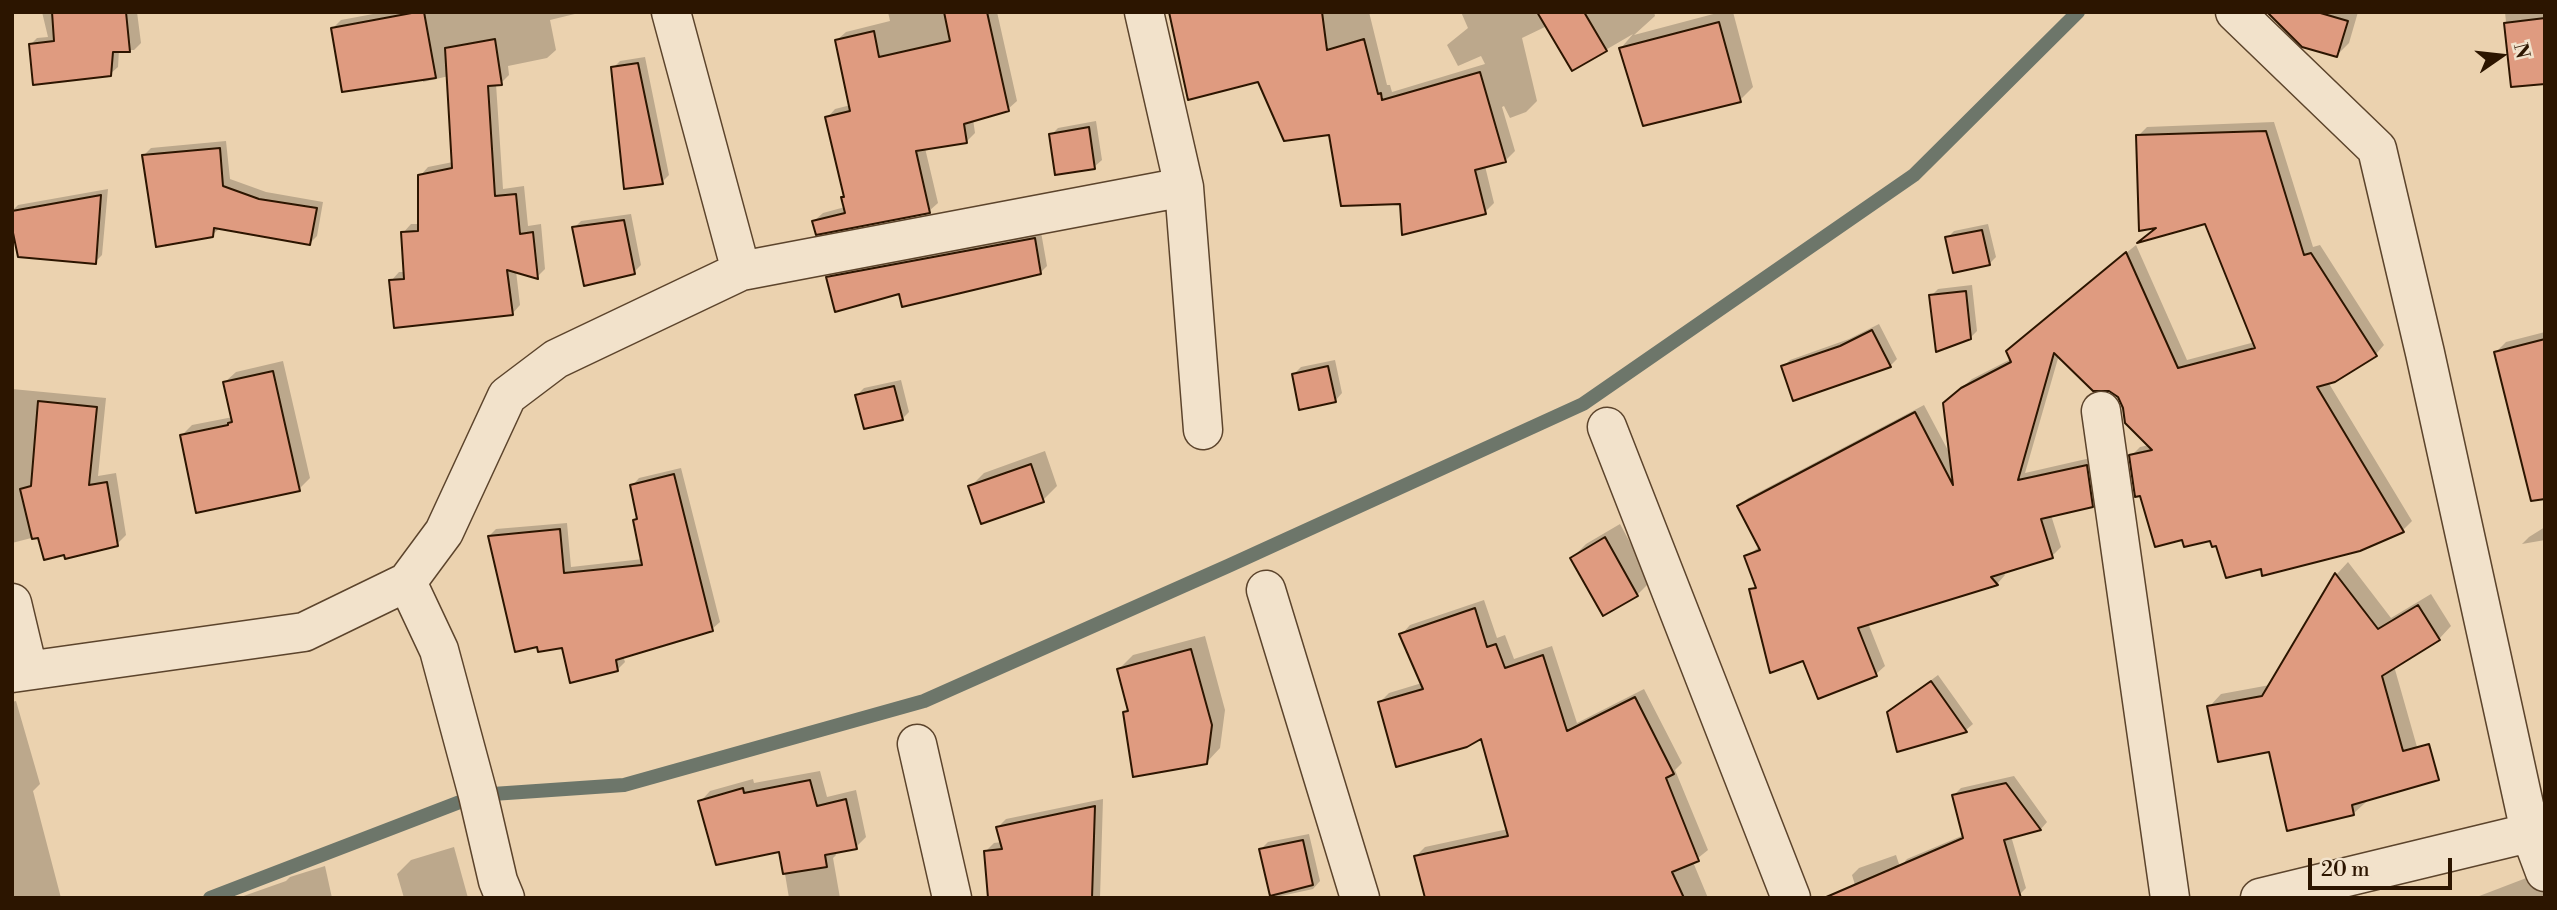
<!DOCTYPE html>
<style>
body{margin:0}
#map{position:relative;width:2557px;height:910px;overflow:hidden;background:#ebd2af;font-family:"Libre Bodoni",serif}
canvas{display:block}
.frame{position:absolute;inset:0;border:14px solid #2c1500;pointer-events:none}
.north{position:absolute;left:2466px;top:21px;width:70px;height:70px;-webkit-text-stroke:5px #f2e2cb;paint-order:stroke;rotate:76deg;font-size:19px;font-weight:700;line-height:28px;text-align:center;color:#2c1500}
.north::after{content:'';display:block;margin:auto;width:24px;height:32px;background:#2c1500;clip-path:polygon(50% 0,100% 100%,50% 72%,0 100%)}
.scale{position:absolute;left:2308px;top:858px;width:144px;height:32px;box-sizing:border-box;border:4px solid #2c1500;border-top:0;padding-left:9px;font-size:21px;line-height:24px;white-space:nowrap;color:#2c1500;-webkit-text-stroke:5px #f2e2cb;paint-order:stroke}
</style>
<div id="map">
<canvas width="2557" height="910"></canvas>
<div class="frame"></div>
<div class="north">N</div>
<div class="scale">20 m</div>
</div>
<script>
const g = document.querySelector('canvas').getContext('2d');
g.lineJoin = 'round';
function paint(path, color) {
  g.fillStyle = color;
  g.fill(path, 'evenodd');
}
function stroke(path, color, width, dash) {
  g.strokeStyle = color;
  g.lineWidth = width;
  g.lineCap = dash ? 'butt' : 'round';
  g.setLineDash(dash || []);
  g.stroke(path);
}
paint(new Path2D(`
 M 42,12 L 137,12 L 141,43 L 134,50 L 119,50 L 118,67 L 110,74 L 30,45 L 37,38 L 48,37 Z
 M 384,12 L 583,12 L 550,20 L 556,50 L 547,58 L 508,66 L 509,75 L 501,83 L 496,84 L 503,189 L 524,186 L 528,226 L 541,224 L 545,269 L 537,277 L 516,271 L 520,305 L 512,314 L 391,281 L 399,272 L 406,272 L 403,233 L 411,224 L 420,224 L 420,176 L 428,167 L 453,162 L 449,76 L 423,82 L 422,78 L 333,28 L 341,20 Z
 M 888,12 L 997,12 L 1017,101 L 1008,109 L 973,119 L 975,133 L 966,142 L 925,148 L 938,203 L 929,211 L 814,221 L 823,213 L 845,207 L 846,195 L 827,118 L 835,109 L 851,105 L 837,40 L 846,32 L 890,21 Z
 M 1171,12 L 1369,12 L 1387,85 L 1390,85 L 1392,92 L 1485,64 L 1481,56 L 1458,66 L 1447,45 L 1468,28 L 1461,12 L 1654,12 L 1655,16 L 1634,35 L 1721,12 L 1733,12 L 1753,87 L 1740,100 L 1621,48 L 1633,34 L 1573,69 L 1547,26 L 1522,38 L 1537,101 L 1526,112 L 1510,118 L 1504,106 L 1502,107 L 1515,151 L 1505,161 L 1485,166 L 1494,203 L 1485,212 L 1401,202 L 1331,133 Z
 M 2271,12 L 2358,12 L 2349,43 L 2337,55 Z
 M 2505,12 L 2545,12 L 2545,82 L 2512,85 Z
 M 645,57 L 669,175 L 662,182 L 613,68 L 620,61 Z
 M 1096,121 L 1102,160 L 1094,167 L 1051,135 L 1058,128 Z
 M 2274,122 L 2313,247 L 2320,245 L 2384,345 L 2376,354 L 2328,382 L 2412,521 L 2403,530 L 2359,550 L 2262,567 L 2212,538 L 2183,537 L 2131,456 L 2140,447 L 2149,445 L 2119,396 L 2059,355 L 2025,473 L 2095,457 L 2101,497 L 2092,506 L 2051,515 L 2061,547 L 2052,556 L 2003,572 L 2005,575 L 1997,584 L 1868,623 L 1885,666 L 1876,674 L 1804,658 L 1751,590 L 1756,585 L 1746,557 L 1760,546 L 1739,506 L 1748,498 L 1924,405 L 1951,456 L 1954,394 L 1972,379 L 2011,359 L 2017,342 L 2136,245 L 2187,360 L 2255,342 L 2206,222 L 2148,234 L 2160,225 L 2138,136 L 2147,127 Z
 M 226,141 L 230,179 L 266,192 L 323,202 L 317,236 L 310,243 L 220,228 L 212,235 L 144,155 L 151,148 Z
 M 108,189 L 102,255 L 95,262 L 12,220 L 12,211 L 18,205 Z
 M 631,214 L 641,265 L 634,272 L 574,228 L 581,221 Z
 M 1988,224 L 1996,257 L 1989,264 L 1947,238 L 1954,231 Z
 M 1041,232 L 1047,266 L 1040,273 L 900,292 L 828,278 L 835,271 Z
 M 1972,285 L 1977,331 L 1970,338 L 1931,296 L 1938,289 Z
 M 1879,324 L 1897,359 L 1890,366 L 1783,367 L 1790,360 L 1849,339 Z
 M 2545,332 L 2545,469 L 2496,352 L 2506,342 Z
 M 1335,360 L 1342,393 L 1335,401 L 1294,374 L 1301,367 Z
 M 283,361 L 310,478 L 299,489 L 182,435 L 192,425 L 233,417 L 225,382 L 236,372 Z
 M 901,380 L 909,412 L 902,419 L 857,395 L 864,388 Z
 M 12,389 L 106,398 L 98,476 L 116,473 L 126,535 L 117,544 L 65,552 L 39,536 L 12,543 Z
 M 1045,451 L 1057,486 L 1043,500 L 970,487 L 984,473 Z
 M 681,468 L 720,622 L 712,629 L 623,656 L 625,662 L 618,669 L 563,646 L 489,536 L 496,529 L 567,523 L 571,567 L 643,559 L 635,521 L 639,517 L 632,486 L 639,478 Z
 M 1620,524 L 1651,581 L 1637,595 L 1572,558 L 1586,544 Z
 M 2545,527 L 2545,540 L 2522,544 L 2529,537 Z
 M 2348,562 L 2391,618 L 2431,594 L 2451,626 L 2439,639 L 2394,666 L 2419,754 L 2354,813 L 2209,707 L 2221,694 L 2270,685 L 2337,574 Z
 M 1484,600 L 1497,638 L 1505,635 L 1514,659 L 1552,646 L 1577,723 L 1644,689 L 1682,763 L 1675,770 L 1708,850 L 1693,862 L 1708,898 L 1427,898 L 1416,856 L 1425,847 L 1508,829 L 1482,737 L 1380,702 L 1389,693 L 1422,683 L 1401,635 L 1410,625 Z
 M 1205,636 L 1225,710 L 1220,748 L 1206,763 L 1125,713 L 1129,709 L 1119,669 L 1133,655 Z
 M 1938,675 L 1973,724 L 1966,730 L 1898,750 L 1889,712 Z
 M 16,701 L 40,784 L 33,791 L 61,898 L 12,898 L 12,702 Z
 M 820,771 L 827,797 L 856,790 L 866,837 L 856,847 L 835,851 L 836,855 L 833,858 L 840,898 L 789,898 L 781,850 L 700,802 L 710,791 L 753,779 L 754,783 Z
 M 2014,776 L 2047,822 L 2041,829 L 2011,836 L 2026,888 L 2019,895 L 1859,898 L 1852,875 L 1859,868 L 1896,855 L 1900,867 L 1907,859 L 1964,835 L 1954,795 L 1961,788 Z
 M 1103,799 L 1100,898 L 989,898 L 986,851 L 994,843 L 1002,842 L 998,827 L 1006,819 Z
 M 1309,834 L 1320,881 L 1313,889 L 1272,898 L 1261,849 L 1268,842 Z
 M 454,847 L 468,898 L 404,898 L 397,874 L 411,860 Z
 M 325,866 L 332,898 L 238,898 L 286,881 L 290,877 Z
 M 2542,872 L 2545,875 L 2545,898 L 2474,898 Z`), '#0003');
stroke(new Path2D(`
 M 210,898 L 478,795 L 624,785 L 924,701 L 1228,566 L 1583,404 L 1914,175 L 2078,12`), '#6d766a', 14);
const building = new Path2D(`
 M 52,12 L 126,12 L 130,52 L 113,52 L 111,76 L 33,85 L 29,44 L 54,41 Z
 M 417,12 L 424,12 L 436,78 L 342,92 L 331,28 Z
 M 944,12 L 987,12 L 1009,111 L 964,124 L 967,143 L 916,151 L 930,213 L 816,235 L 812,221 L 845,213 L 841,197 L 844,197 L 825,117 L 850,111 L 835,40 L 874,31 L 879,57 L 950,41 Z
 M 1169,12 L 1322,12 L 1327,50 L 1364,39 L 1378,94 L 1381,93 L 1382,100 L 1480,72 L 1506,162 L 1475,170 L 1486,214 L 1402,235 L 1400,204 L 1341,206 L 1329,135 L 1284,141 L 1258,82 L 1188,100 Z
 M 1537,12 L 1584,12 L 1607,51 L 1572,71 Z
 M 2267,12 L 2317,12 L 2348,21 L 2337,57 L 2302,47 Z
 M 2545,18 L 2545,84 L 2511,87 L 2504,23 Z
 M 1719,22 L 1741,102 L 1643,126 L 1619,48 Z
 M 495,39 L 502,85 L 488,86 L 495,196 L 516,194 L 520,234 L 533,232 L 538,279 L 507,270 L 513,315 L 394,328 L 389,280 L 404,279 L 401,232 L 418,231 L 418,175 L 452,168 L 445,48 Z
 M 638,63 L 663,184 L 624,189 L 611,67 Z
 M 1089,127 L 1095,169 L 1055,175 L 1049,134 Z
 M 2266,131 L 2304,255 L 2311,253 L 2377,356 L 2335,382 L 2317,387 L 2404,532 L 2360,551 L 2262,576 L 2261,569 L 2226,578 L 2216,546 L 2212,547 L 2210,541 L 2184,547 L 2182,540 L 2155,547 L 2140,496 L 2135,497 L 2129,455 L 2152,450 L 2125,423 L 2123,408 L 2118,397 L 2109,391 L 2093,391 L 2054,353 L 2018,480 L 2087,465 L 2093,507 L 2041,519 L 2053,558 L 1991,577 L 1998,585 L 1858,628 L 1877,676 L 1818,699 L 1803,661 L 1770,673 L 1749,589 L 1756,588 L 1744,556 L 1760,550 L 1737,506 L 1915,412 L 1953,485 L 1943,403 L 1961,388 L 2011,362 L 2006,351 L 2126,252 L 2178,368 L 2255,348 L 2205,224 L 2137,243 L 2156,228 L 2139,231 L 2136,135 Z
 M 220,148 L 223,186 L 259,199 L 317,208 L 310,245 L 214,228 L 213,237 L 156,247 L 142,155 Z
 M 101,195 L 96,264 L 18,257 L 12,228 L 12,211 Z
 M 624,220 L 635,274 L 584,286 L 572,227 Z
 M 1982,230 L 1990,265 L 1953,273 L 1945,237 Z
 M 1035,238 L 1041,274 L 902,307 L 899,294 L 835,312 L 826,277 Z
 M 1966,291 L 1971,339 L 1936,352 L 1929,295 Z
 M 1872,330 L 1891,367 L 1793,401 L 1781,366 L 1840,346 Z
 M 2545,339 L 2545,499 L 2531,501 L 2494,352 Z
 M 1328,366 L 1336,402 L 1299,410 L 1292,374 Z
 M 273,371 L 300,491 L 196,513 L 180,435 L 228,425 L 228,423 L 232,422 L 223,382 Z
 M 894,386 L 903,420 L 864,429 L 855,395 Z
 M 38,401 L 97,407 L 89,485 L 107,482 L 118,546 L 65,559 L 64,555 L 44,560 L 38,538 L 32,539 L 20,489 L 31,486 Z
 M 1031,464 L 1044,502 L 981,524 L 968,486 Z
 M 674,474 L 713,631 L 616,660 L 618,671 L 570,683 L 562,648 L 538,652 L 537,647 L 515,652 L 488,536 L 560,529 L 564,573 L 642,565 L 633,520 L 637,519 L 630,485 Z
 M 1605,537 L 1638,596 L 1603,616 L 1570,558 Z
 M 2335,573 L 2378,629 L 2418,605 L 2440,640 L 2382,676 L 2403,751 L 2429,744 L 2439,780 L 2352,805 L 2354,815 L 2287,831 L 2269,752 L 2218,762 L 2207,706 L 2262,696 Z
 M 1475,608 L 1487,647 L 1496,644 L 1505,668 L 1543,655 L 1567,731 L 1635,697 L 1674,774 L 1666,778 L 1699,861 L 1672,872 L 1684,898 L 1425,898 L 1414,856 L 1508,836 L 1481,739 L 1467,747 L 1396,767 L 1378,702 L 1423,689 L 1399,634 Z
 M 1191,649 L 1212,725 L 1207,764 L 1133,777 L 1123,712 L 1128,711 L 1117,669 Z
 M 1931,681 L 1967,732 L 1897,752 L 1887,712 Z
 M 810,780 L 817,806 L 846,799 L 857,849 L 825,855 L 827,867 L 783,874 L 779,852 L 716,865 L 698,801 L 743,788 L 744,793 Z
 M 2006,783 L 2041,830 L 2004,840 L 2021,898 L 1824,898 L 1963,838 L 1952,795 Z
 M 1095,806 L 1092,898 L 988,898 L 984,851 L 1002,849 L 996,827 Z
 M 1303,840 L 1313,885 L 1270,896 L 1259,849 Z`);
paint(building, '#df9b80');
stroke(building, '#2c1500', 2);
const minor = new Path2D(`
 M 671,12 L 741,271
 M 1144,12 L 1184,187 L 1203,430
 M 2235,12 L 2377,149 L 2425,353 L 2530,832 L 2545,872
 M 2101,411 L 2170,898
 M 1607,427 L 1791,898
 M 407,582 L 439,650 L 478,795 L 498,881 L 505,898
 M 1266,590 L 1360,898
 M 12,603 L 28,670
 M 12,673 L 304,632 L 407,582 L 444,532 L 507,396 L 556,359 L 741,271 L 1184,187
 M 917,744 L 952,898
 M 2260,898 L 2545,829`);
stroke(minor, '#5c442c', 41);
stroke(minor, '#f2e2cb', 38);
</script>
